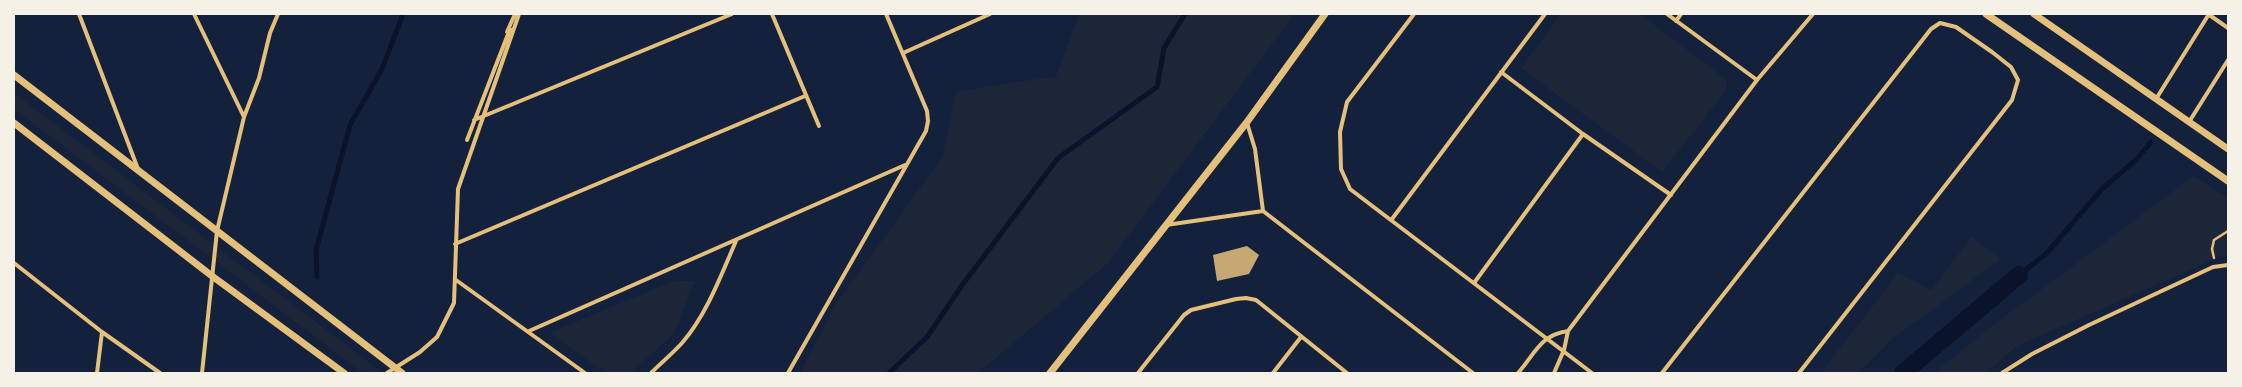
<!DOCTYPE html>
<style>
body{margin:0}
#map{position:relative;width:2242px;height:387px;overflow:hidden;background:#14213d;font-family:"Source Sans 3",sans-serif}
canvas{display:block}
.frame{position:absolute;inset:0;border:15px solid #f6f1e7;pointer-events:none}
</style>
<div id="map">
<canvas width="2242" height="387"></canvas>
<div class="frame"></div>
</div>
<script>
const g = document.querySelector('canvas').getContext('2d');
g.lineJoin = 'round';
function paint(path, color) {
  g.fillStyle = color;
  g.fill(path, 'evenodd');
}
function stroke(path, color, width, dash) {
  g.strokeStyle = color;
  g.lineWidth = width;
  g.lineCap = dash ? 'butt' : 'round';
  g.setLineDash(dash || []);
  g.stroke(path);
}
paint(new Path2D(`
 M 1079,14 L 1294,14 L 1108,263 L 978,373 L 800,373 L 834,307 L 943,156 L 956,92 L 1056,76 Z
 M 1561,14 L 1640,14 L 1726,79 L 1726,91 L 1662,172 L 1521,68 Z
 M 14,93 L 383,373 L 363,373 L 14,109 Z
 M 2194,176 L 2228,199 L 2228,256 L 2222,256 L 2017,346 L 1986,373 L 1934,373 L 1993,325 Z
 M 1972,237 L 2001,259 L 1892,339 L 1858,373 L 1821,373 L 1898,273 L 1931,290 Z
 M 674,281 L 695,281 L 674,334 L 630,373 L 606,373 L 549,333 Z`), '#1d2539');
stroke(new Path2D(`
 M 2019,275 L 2046,254 L 2102,189 L 2137,159 L 2151,142
 M 317,277 L 316,250 L 350,125 L 382,69 L 403,14
 M 889,373 L 927,337 L 963,284 L 1058,158 L 1157,87 L 1164,48 L 1185,14`), '#0b132b', 5);
stroke(new Path2D(`
 M 1903,373 L 2019,275`), '#0b132b', 18);
paint(new Path2D(`
 M 1247,246 L 1259,255 L 1249,274 L 1217,281 L 1213,255 Z`), '#c6a872');
stroke(new Path2D(`
 M 2214,258 L 2212,249 L 2214,240 L 2228,231`), '#e5c07b', 2.5);
stroke(new Path2D(`
 M 79,14 L 138,169
 M 194,14 L 244,117
 M 772,14 L 819,126
 M 1414,14 L 1347,102 L 1340,132 L 1341,169 L 1350,189 L 1592,373
 M 1667,14 L 1757,80
 M 2208,14 L 2228,28
 M 1676,21 L 1681,14
 M 507,32 L 515,14
 M 903,53 L 990,14
 M 1501,72 L 1583,134 L 1671,195
 M 2156,99 L 2209,14
 M 474,120 L 732,14
 M 2189,122 L 2228,60
 M 1247,123 L 1255,149 L 1263,211 L 1473,373
 M 467,140 L 510,29
 M 1392,219 L 1545,14
 M 1166,225 L 1263,211
 M 455,244 L 805,96
 M 14,263 L 102,332 L 160,373
 M 456,280 L 585,373
 M 1474,283 L 1583,134
 M 529,331 L 905,165
 M 97,373 L 102,332
 M 202,373 L 217,231 L 244,117 L 259,78 L 270,33 L 278,14
 M 387,373 L 420,352 L 437,337 L 454,303 L 458,189 L 519,14
 M 651,373 C 661,363 672,354 682,343 C 707,314 721,275 736,241
 M 788,373 L 926,131 L 928,121 L 927,111 L 886,14
 M 1138,373 L 1184,315 L 1191,310 L 1236,299 L 1246,298 L 1256,300 L 1347,373
 M 1273,373 L 1301,337
 M 1518,373 C 1535,354 1540,335 1568,331
 M 1554,373 L 1564,350 L 1568,331 L 1757,80 L 1813,14
 M 1662,373 L 1931,29 L 1940,23 L 1956,27 L 1992,52 L 2011,67 L 2018,80 L 2012,100 L 1799,373
 M 2002,373 L 2032,354 L 2089,325 L 2213,267 L 2228,265`), '#e5c07b', 4);
stroke(new Path2D(`
 M 1986,14 L 2228,181
 M 2034,14 L 2228,149
 M 14,75 L 402,373
 M 14,123 L 212,276 L 344,373
 M 1050,373 L 1247,122 L 1325,14`), '#e5c07b', 7);
</script>
